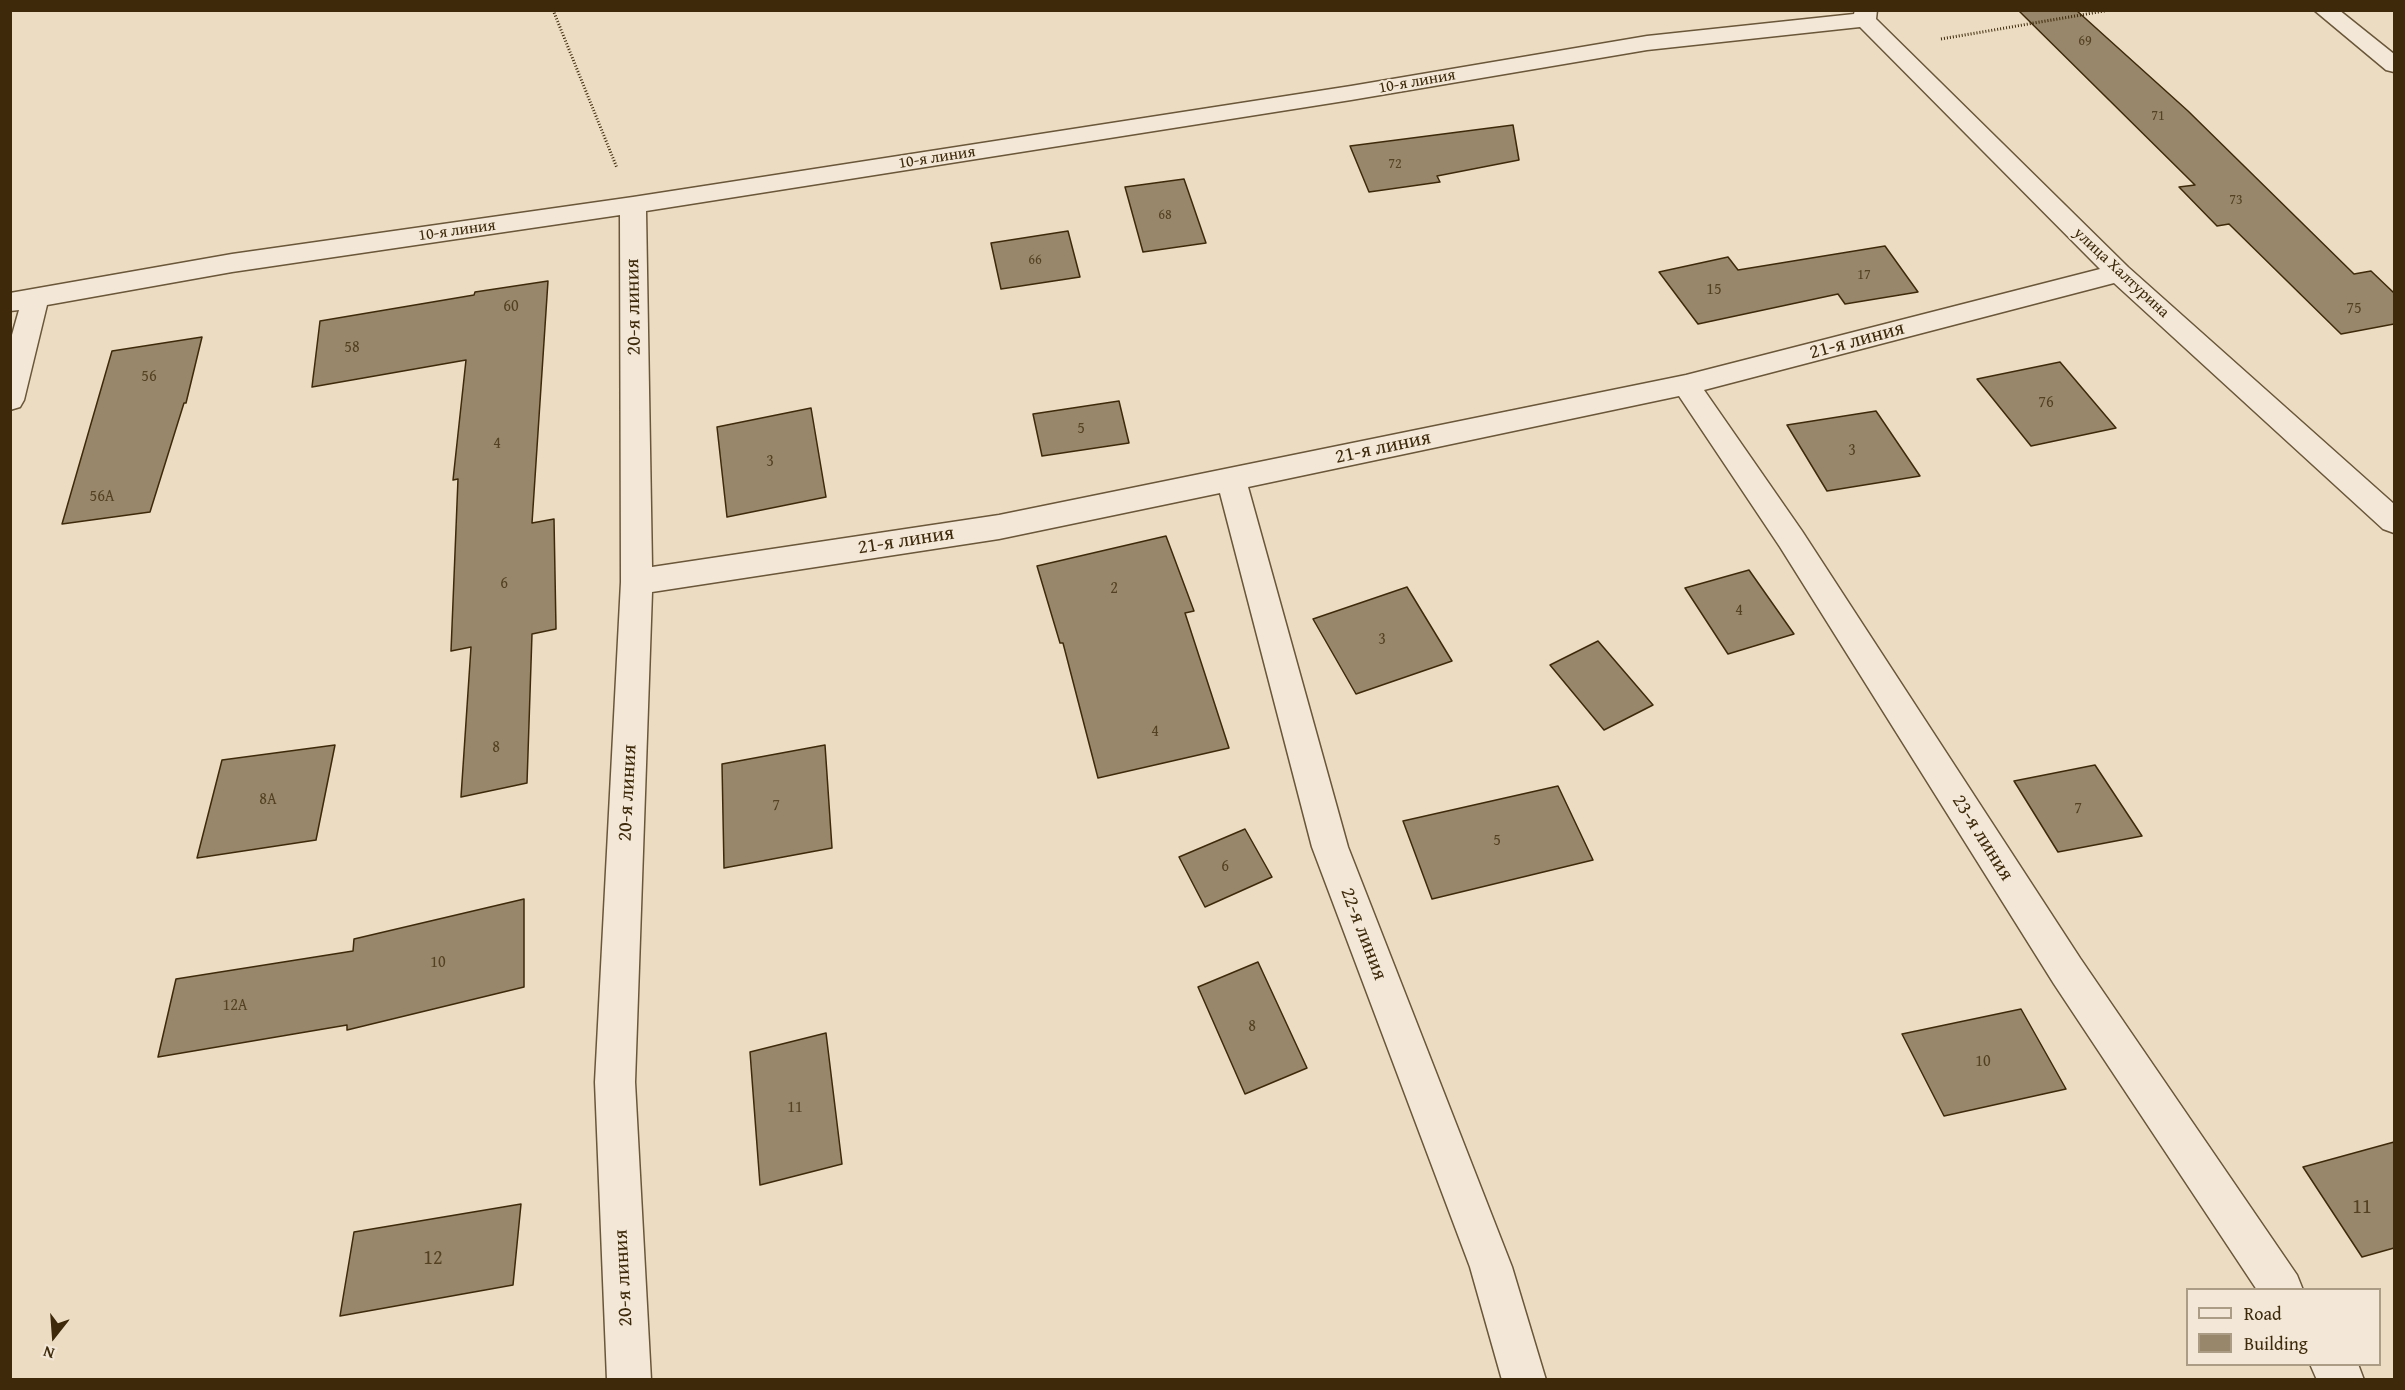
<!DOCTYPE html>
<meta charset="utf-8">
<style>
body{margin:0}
#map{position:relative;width:2405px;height:1390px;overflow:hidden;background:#ecdcc2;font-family:"Gentium Book Plus",serif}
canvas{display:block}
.frame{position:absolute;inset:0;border:12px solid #3e2a0b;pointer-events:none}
.legend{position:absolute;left:2186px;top:1288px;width:195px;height:78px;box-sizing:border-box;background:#f3e8d7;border:2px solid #ab9c85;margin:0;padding:8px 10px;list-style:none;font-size:18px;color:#3e2a0b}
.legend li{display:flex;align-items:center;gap:12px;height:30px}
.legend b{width:30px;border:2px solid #ab9c85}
.north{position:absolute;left:24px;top:1306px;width:60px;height:60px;-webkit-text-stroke:4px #f3e8d7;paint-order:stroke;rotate:197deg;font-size:16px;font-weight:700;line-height:24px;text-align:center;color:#3e2a0b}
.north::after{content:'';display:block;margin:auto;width:21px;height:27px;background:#3e2a0b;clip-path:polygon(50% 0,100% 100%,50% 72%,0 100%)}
</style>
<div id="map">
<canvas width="2405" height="1390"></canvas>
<div class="frame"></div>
<ul class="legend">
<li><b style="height:8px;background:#f3e8d7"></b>Road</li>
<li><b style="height:16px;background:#98876a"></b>Building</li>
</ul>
<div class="north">N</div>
</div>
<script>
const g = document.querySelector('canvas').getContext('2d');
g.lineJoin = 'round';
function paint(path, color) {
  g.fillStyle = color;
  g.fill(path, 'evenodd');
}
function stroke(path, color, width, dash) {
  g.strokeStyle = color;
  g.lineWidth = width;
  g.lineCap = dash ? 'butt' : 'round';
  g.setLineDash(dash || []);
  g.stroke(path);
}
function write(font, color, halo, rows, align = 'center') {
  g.font = font + ' "Gentium Book Plus",serif';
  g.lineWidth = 4.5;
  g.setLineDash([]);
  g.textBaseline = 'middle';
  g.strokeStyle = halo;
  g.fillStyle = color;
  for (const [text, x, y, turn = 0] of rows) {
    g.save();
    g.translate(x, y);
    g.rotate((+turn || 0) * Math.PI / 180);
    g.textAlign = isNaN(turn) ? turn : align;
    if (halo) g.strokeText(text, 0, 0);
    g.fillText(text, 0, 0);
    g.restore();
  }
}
const building = new Path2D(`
 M 2018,10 L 2076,10 L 2188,111 L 2354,274 L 2371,271 L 2394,293 L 2394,324 L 2341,334 L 2229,224 L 2217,226 L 2179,187 L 2195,185 Z
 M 1513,125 L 1519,160 L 1437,176 L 1440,182 L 1369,192 L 1350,146 Z
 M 1184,179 L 1206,243 L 1143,252 L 1125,187 Z
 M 1068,231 L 1080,277 L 1001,289 L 991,243 Z
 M 1885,246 L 1918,292 L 1845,304 L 1838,294 L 1698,324 L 1659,272 L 1728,257 L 1738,270 Z
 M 548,281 L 532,523 L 554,519 L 556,629 L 532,634 L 527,783 L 461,797 L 471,647 L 451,651 L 458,479 L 453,480 L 466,360 L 312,387 L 320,321 L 474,295 L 475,292 Z
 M 202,337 L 186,403 L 184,403 L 150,512 L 62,524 L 112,351 Z
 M 2060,362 L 2116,428 L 2031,446 L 1977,379 Z
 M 1119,401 L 1129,443 L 1042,456 L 1033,414 Z
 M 811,408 L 826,497 L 727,517 L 717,427 Z
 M 1876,411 L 1920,476 L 1827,491 L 1787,425 Z
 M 1166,536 L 1194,611 L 1185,613 L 1229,748 L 1098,778 L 1063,643 L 1060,643 L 1037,566 Z
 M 1749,570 L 1794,634 L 1728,654 L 1685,588 Z
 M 1407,587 L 1452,661 L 1356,694 L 1313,619 Z
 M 1598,641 L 1653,705 L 1604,730 L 1550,665 Z
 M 335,745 L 316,840 L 197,858 L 222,760 Z
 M 825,745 L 832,848 L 724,868 L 722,764 Z
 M 2095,765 L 2142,836 L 2058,852 L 2014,781 Z
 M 1558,786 L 1593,860 L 1432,899 L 1403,821 Z
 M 1245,829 L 1272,877 L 1205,907 L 1179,857 Z
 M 524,899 L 524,987 L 347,1030 L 347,1025 L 158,1057 L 176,979 L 353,951 L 354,939 Z
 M 1258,962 L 1307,1068 L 1245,1094 L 1198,987 Z
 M 2021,1009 L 2066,1089 L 1944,1116 L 1902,1034 Z
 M 826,1033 L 842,1164 L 760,1185 L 750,1052 Z
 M 2394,1142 L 2394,1248 L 2362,1257 L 2303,1167 Z
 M 521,1204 L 513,1285 L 340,1316 L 354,1232 Z`);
paint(building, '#98876a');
stroke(building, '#3e2a0b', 1.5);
const minor = new Path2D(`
 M 1855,10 L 1877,10 L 1876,19 L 2128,267 L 2394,504 L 2394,533 L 2383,529 L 2114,283 L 1704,390 L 1802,531 L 2080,958 L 2297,1275 L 2303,1290 L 2257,1290 L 2054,984 L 1780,547 L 1679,396 L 1248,487 L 1348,847 L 1512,1267 L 1546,1380 L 1502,1380 L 1470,1267 L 1312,847 L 1220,493 L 999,539 L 652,592 L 635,1082 L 651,1380 L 607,1380 L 595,1082 L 621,582 L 620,215 L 232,272 L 47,305 L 24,400 L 20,407 L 10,410 L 10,342 L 19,310 L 10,311 L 10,293 L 232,254 L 633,197 L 1351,86 L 1647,36 L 1854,14 ZM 1860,27 L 2100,269 L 1686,375 L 999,515 L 652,567 L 646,211 L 1351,100 L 1647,50 Z
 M 2314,10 L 2339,10 L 2394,54 L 2394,72 L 2386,70 Z
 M 2310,1364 L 2358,1364 L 2364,1380 L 2317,1380 Z`);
stroke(minor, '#6a5639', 3);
stroke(new Path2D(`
 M 553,10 L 617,168
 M 1941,39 L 2110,10`), '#3e2a0b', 3, [1, 2]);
paint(minor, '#f3e8d7');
write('14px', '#544123', null, [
 ["69",2085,41],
 ["71",2158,116],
 ["72",1395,164],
 ["73",2236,200],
 ["68",1165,215],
 ["66",1035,260],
 ["17",1864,275]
]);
write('16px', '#3e2a0b', '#f3e8d7', [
 ["10-я линия",1417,82,-10],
 ["10-я линия",937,158,-9],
 ["10-я линия",457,231,-8],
 ["улица Халтурина",2121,273,43]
]);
write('16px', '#544123', null, [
 ["15",1714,290],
 ["60",511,307],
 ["75",2354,309],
 ["58",352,348],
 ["56",149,377],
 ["76",2046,403],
 ["5",1081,429],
 ["4",497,444],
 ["3",1852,451],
 ["3",770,462],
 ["56А",102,497],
 ["6",504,584],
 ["2",1114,589],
 ["4",1739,611],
 ["3",1382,640],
 ["4",1155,732],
 ["8",496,748],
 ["8А",268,800],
 ["7",776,806],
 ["7",2078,809],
 ["5",1497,841],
 ["6",1225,867],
 ["10",438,963],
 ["12А",235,1006],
 ["8",1252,1027],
 ["10",1983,1062],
 ["11",795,1108]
]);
write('20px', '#3e2a0b', '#f3e8d7', [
 ["20-я линия",634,307,-91],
 ["21-я линия",1857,341,-15],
 ["21-я линия",1383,448,-12],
 ["21-я линия",906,541,-9],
 ["20-я линия",628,793,-87],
 ["23-я линия",1982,838,58],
 ["22-я линия",1363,934,69],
 ["20-я линия",624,1278,-93]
]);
write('20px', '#544123', null, [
 ["11",2362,1208],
 ["12",433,1259]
]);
</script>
